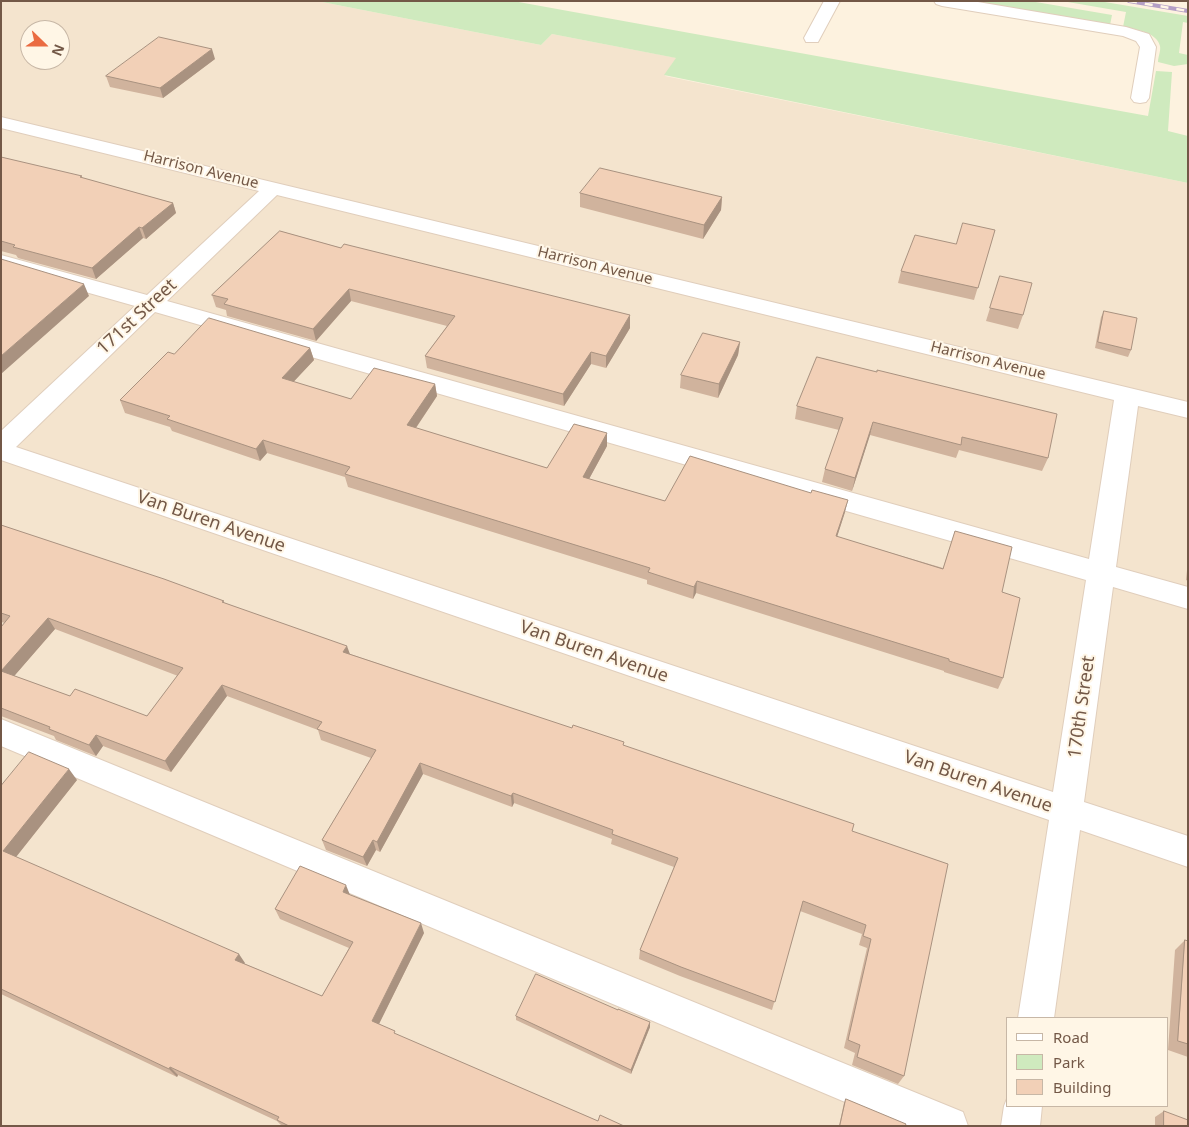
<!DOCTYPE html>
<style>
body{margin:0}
#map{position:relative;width:1189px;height:1127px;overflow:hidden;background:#fdf2df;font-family:"Noto Sans",sans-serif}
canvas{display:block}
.frame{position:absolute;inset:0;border:2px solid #735847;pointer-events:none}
.legend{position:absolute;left:1006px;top:1017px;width:162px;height:90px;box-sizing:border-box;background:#fff6e6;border:1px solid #c7b7a6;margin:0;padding:6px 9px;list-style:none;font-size:15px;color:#735847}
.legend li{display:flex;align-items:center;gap:10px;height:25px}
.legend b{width:25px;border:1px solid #c7b7a6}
.north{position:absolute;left:20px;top:20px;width:50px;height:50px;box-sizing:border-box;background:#fff6e6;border:1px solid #c7b7a6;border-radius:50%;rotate:112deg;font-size:14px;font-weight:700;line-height:20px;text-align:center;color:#735847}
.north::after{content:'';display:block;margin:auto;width:18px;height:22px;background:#ea6b41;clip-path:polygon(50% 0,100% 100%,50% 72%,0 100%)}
</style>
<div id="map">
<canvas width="1189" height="1127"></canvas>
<div class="frame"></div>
<ul class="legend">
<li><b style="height:6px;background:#fff"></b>Road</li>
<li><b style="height:14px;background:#cfeabe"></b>Park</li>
<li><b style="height:14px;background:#f2d0b7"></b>Building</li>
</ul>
<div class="north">N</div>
</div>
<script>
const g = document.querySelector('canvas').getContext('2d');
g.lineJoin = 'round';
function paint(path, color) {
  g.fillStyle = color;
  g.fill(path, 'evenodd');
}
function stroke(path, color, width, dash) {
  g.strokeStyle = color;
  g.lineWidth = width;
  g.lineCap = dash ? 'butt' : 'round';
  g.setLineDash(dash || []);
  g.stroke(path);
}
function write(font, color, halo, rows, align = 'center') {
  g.font = font + ' "Noto Sans",sans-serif';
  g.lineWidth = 4;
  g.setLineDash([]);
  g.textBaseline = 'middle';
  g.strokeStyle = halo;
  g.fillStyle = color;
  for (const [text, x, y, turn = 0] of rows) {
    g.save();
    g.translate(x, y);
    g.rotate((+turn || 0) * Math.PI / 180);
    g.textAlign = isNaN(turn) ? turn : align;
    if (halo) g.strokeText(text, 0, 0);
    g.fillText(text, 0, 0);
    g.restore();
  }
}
paint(new Path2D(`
 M 1,1 L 317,1 L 541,45 L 552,34 L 677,58 L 665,76 L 1188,183 L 1188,1126 L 1,1126 ZM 30,30 L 60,30 L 60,60 L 30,60 ZM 1008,1018 L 1168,1018 L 1168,1106 L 1008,1106 Z`), '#f4e4ce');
paint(new Path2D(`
 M 317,1 L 513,1 L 1148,116 L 1156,71 L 1172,72 L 1168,131 L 1188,136 L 1188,183 L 664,75 L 676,58 L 552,34 L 541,45 Z
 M 970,1 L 1030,1 L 1112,15 L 1110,25 Z
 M 1062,1 L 1099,1 L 1188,16 L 1188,23 L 1183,22 L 1179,53 L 1188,55 L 1188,64 L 1174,66 L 1158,62 C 1158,57 1161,51 1160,46 C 1157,32 1134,29 1123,27 L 1126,12 Z`), '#cfeabe');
const minor = new Path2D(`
 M 824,1 L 840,1 L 818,42 L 806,42 L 804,38 Z
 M 934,1 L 972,1 L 1126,27 L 1149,34 L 1156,47 L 1149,98 L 1146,102 L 1140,103 L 1134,102 L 1131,98 L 1140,47 L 1136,41 L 1123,36 L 942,6 L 936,4 Z
 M 1,117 L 1188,402 L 1188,418 L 1138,406 L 1116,567 L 1188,587 L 1188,609 L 1113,587 L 1084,802 L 1188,836 L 1188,867 L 1080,830 L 1054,1018 L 1018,1018 L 1049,820 L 1,460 L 1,431 L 135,306 L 1,268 L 1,255 L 147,295 L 259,191 L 1,128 ZM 277,195 L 1114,400 L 1089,559 L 167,301 ZM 155,312 L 1086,580 L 1053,792 L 16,447 Z
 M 1,719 L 963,1112 L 968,1126 L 902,1126 L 1,746 Z
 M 1008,1096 L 1008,1106 L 1042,1106 L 1040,1126 L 1001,1126 L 1004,1106 Z`);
stroke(minor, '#e0cebc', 2);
paint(minor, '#fff');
const rail = new Path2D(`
 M 1129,1 L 1188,11`);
stroke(rail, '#b49fc5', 4);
stroke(rail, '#fff6e6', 2.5, [8]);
paint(new Path2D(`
 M 215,59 L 163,98 L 110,87 L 106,76 Z
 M 1,157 L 83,178 L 173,203 L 176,213 L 146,239 L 143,238 L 96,279 L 18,258 L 16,255 L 1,251 Z
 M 580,193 L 722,197 L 721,210 L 703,239 L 580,207 Z
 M 995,230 L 974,300 L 898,283 L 901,271 L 956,244 Z
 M 280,231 L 630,328 L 606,368 L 591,364 L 564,406 L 427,368 L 425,356 L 447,326 L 351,301 L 316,341 L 227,316 L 226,310 L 216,307 L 212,295 Z
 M 1000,276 L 1023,315 L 1018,329 L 986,321 Z
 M 1104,311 L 1131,350 L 1128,357 L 1095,348 L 1101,317 Z
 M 740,342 L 738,355 L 718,398 L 680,388 L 681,375 Z
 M 310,348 L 314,360 L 293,382 L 351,399 L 435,384 L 437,396 L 416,428 L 547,468 L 607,433 L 607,446 L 589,479 L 665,501 L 845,512 L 837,537 L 943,568 L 955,531 L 1002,592 L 1003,678 L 998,689 L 944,672 L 944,671 L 696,593 L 693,599 L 647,584 L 647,580 L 348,487 L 345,477 L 267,453 L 260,461 L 172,431 L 170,427 L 125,413 L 120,400 Z
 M 817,357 L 1048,458 L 1042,471 L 959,450 L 956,458 L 870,435 L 852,491 L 822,482 L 825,469 L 839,430 L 795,419 L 797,406 Z
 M 1,525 L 225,603 L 350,654 L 624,746 L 852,831 L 904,1076 L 898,1084 L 852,1065 L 855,1053 L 844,1048 L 867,948 L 859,945 L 862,934 L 800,911 L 772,1010 L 680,976 L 639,959 L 640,950 L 674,867 L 611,844 L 612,839 L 514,803 L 512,807 L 423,774 L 380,852 L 376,850 L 367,866 L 326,850 L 322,840 L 371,758 L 321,740 L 318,730 L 227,696 L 171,772 L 103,746 L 96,756 L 56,740 L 54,736 L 1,716 L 1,627 L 5,623 L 1,622 ZM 55,629 L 178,676 L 147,716 L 70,696 L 14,676 Z
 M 1188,561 L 1188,581 L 1186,580 Z
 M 77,780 L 16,857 L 245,964 L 322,996 L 349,948 L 280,919 L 275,909 L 350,895 L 424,933 L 379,1024 L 397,1035 L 598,1121 L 624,1126 L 282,1126 L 277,1121 L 178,1075 L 177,1077 L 1,994 L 1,786 Z
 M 1185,940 L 1188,941 L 1188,1057 L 1168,1050 L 1175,950 Z
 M 618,1010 L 650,1022 L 650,1027 L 631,1074 L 516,1020 L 516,1016 Z
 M 846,1099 L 905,1126 L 839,1126 L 844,1103 Z
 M 1164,1111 L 1188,1126 L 1155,1126 L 1155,1117 Z`), '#d0b39d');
paint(new Path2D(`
 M 212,49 L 215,59 L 163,98 L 160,88 Z
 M 722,197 L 721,210 L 703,239 L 704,225 Z
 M 173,203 L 176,213 L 146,239 L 142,228 Z
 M 139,227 L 143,238 L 96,279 L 92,268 Z
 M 84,284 L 89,296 L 1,374 L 1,356 Z
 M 349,289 L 351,301 L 316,341 L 313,329 Z
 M 630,315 L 630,328 L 606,368 L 606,356 Z
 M 740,342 L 738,355 L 718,398 L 719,384 Z
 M 310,348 L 314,360 L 285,391 L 282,378 Z
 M 591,352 L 591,364 L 564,406 L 563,394 Z
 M 435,384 L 437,396 L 409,438 L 407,425 Z
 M 873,422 L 870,435 L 852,491 L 855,478 Z
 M 607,433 L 607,446 L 583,490 L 583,477 Z
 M 263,440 L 267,453 L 260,461 L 256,449 Z
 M 848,500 L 845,512 L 833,549 L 836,536 Z
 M 697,581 L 696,593 L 693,599 L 694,587 Z
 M 48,618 L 55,629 L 9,682 L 1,671 Z
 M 347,646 L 351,657 L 343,652 Z
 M 222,685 L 227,696 L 171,772 L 165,761 Z
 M 96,735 L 103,746 L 96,756 L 89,745 Z
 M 420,763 L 423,774 L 380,852 L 377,842 Z
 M 69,769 L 77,780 L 12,862 L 3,851 Z
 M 513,793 L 514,803 L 512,807 L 511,796 Z
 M 373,840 L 376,850 L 367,866 L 363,857 Z
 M 346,885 L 350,895 L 343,892 Z
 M 421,923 L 424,933 L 376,1030 L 372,1021 Z
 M 239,954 L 245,963 L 241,969 L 235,960 Z
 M 650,1022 L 650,1027 L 631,1074 L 631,1070 Z
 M 170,1067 L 178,1075 L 177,1077 L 169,1069 Z`), '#a99280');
const building = new Path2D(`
 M 159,37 L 212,49 L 160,88 L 106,76 Z
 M 1,157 L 82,176 L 80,177 L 173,203 L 142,228 L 139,227 L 92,268 L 13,247 L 15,245 L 1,241 Z
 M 600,168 L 722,197 L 704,225 L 580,193 Z
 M 963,223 L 995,230 L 978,288 L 901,271 L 915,235 L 956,244 Z
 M 280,231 L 341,248 L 344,244 L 630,315 L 606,356 L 591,352 L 563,394 L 425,356 L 455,316 L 349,289 L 313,329 L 224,304 L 228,299 L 212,295 Z
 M 1,259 L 84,284 L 1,356 Z
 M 1000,276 L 1032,283 L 1023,315 L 990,308 Z
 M 1104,311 L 1137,318 L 1131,350 L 1098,342 Z
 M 209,318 L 310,348 L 282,378 L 351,399 L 374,368 L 435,384 L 407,425 L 547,468 L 574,424 L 607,433 L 583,477 L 665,501 L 690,456 L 811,493 L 812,490 L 848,500 L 836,536 L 943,569 L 955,531 L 1012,547 L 1002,592 L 1020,598 L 1003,678 L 949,661 L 949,659 L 697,581 L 694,587 L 648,572 L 650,568 L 345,474 L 350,467 L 263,440 L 256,449 L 167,419 L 170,416 L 120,400 L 168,352 L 174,354 Z
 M 703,333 L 740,342 L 719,384 L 681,375 Z
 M 817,357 L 877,372 L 877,370 L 1057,414 L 1048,458 L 962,437 L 961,445 L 873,422 L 855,478 L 825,469 L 843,418 L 797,406 Z
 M 1,525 L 164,579 L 224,601 L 222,602 L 347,646 L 343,652 L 572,728 L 573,725 L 624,742 L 623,745 L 854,824 L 852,831 L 948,864 L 904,1076 L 857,1057 L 860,1045 L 848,1040 L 871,939 L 863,936 L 866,925 L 803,901 L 775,1002 L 681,967 L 640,950 L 678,858 L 612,834 L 613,830 L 513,793 L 511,796 L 420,763 L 377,842 L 373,840 L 363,857 L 322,840 L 376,750 L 317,729 L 322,722 L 222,685 L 165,761 L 96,735 L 89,745 L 49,729 L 50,727 L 1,708 L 1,671 L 70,696 L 75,689 L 147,716 L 183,668 L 48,618 L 1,671 L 1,627 L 10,616 L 1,613 Z
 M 29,752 L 69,769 L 3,851 L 239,954 L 235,960 L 322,996 L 353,942 L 275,909 L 300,866 L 346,885 L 343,892 L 421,923 L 372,1021 L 395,1031 L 394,1033 L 598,1121 L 600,1115 L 624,1126 L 289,1126 L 277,1120 L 279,1117 L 170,1067 L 169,1069 L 1,989 L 1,786 Z
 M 1185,940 L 1188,941 L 1188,1044 L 1178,1041 Z
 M 536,974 L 618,1010 L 618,1009 L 650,1022 L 631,1070 L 516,1016 Z
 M 846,1099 L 906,1124 L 905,1126 L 840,1126 Z
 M 1164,1111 L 1188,1120 L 1188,1126 L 1164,1126 Z`);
paint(building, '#f2d0b7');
stroke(building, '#a99280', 1);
write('15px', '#735847', '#fff6e6', [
 ["Harrison Avenue",201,170,14],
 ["Harrison Avenue",595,266,14],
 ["Harrison Avenue",988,361,14]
]);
write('18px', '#735847', '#fff6e6', [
 ["171st Street",137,317,-43],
 ["Van Buren Avenue",211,522,19],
 ["Van Buren Avenue",594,652,19],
 ["170th Street",1082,707,-82],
 ["Van Buren Avenue",978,782,19]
]);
</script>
